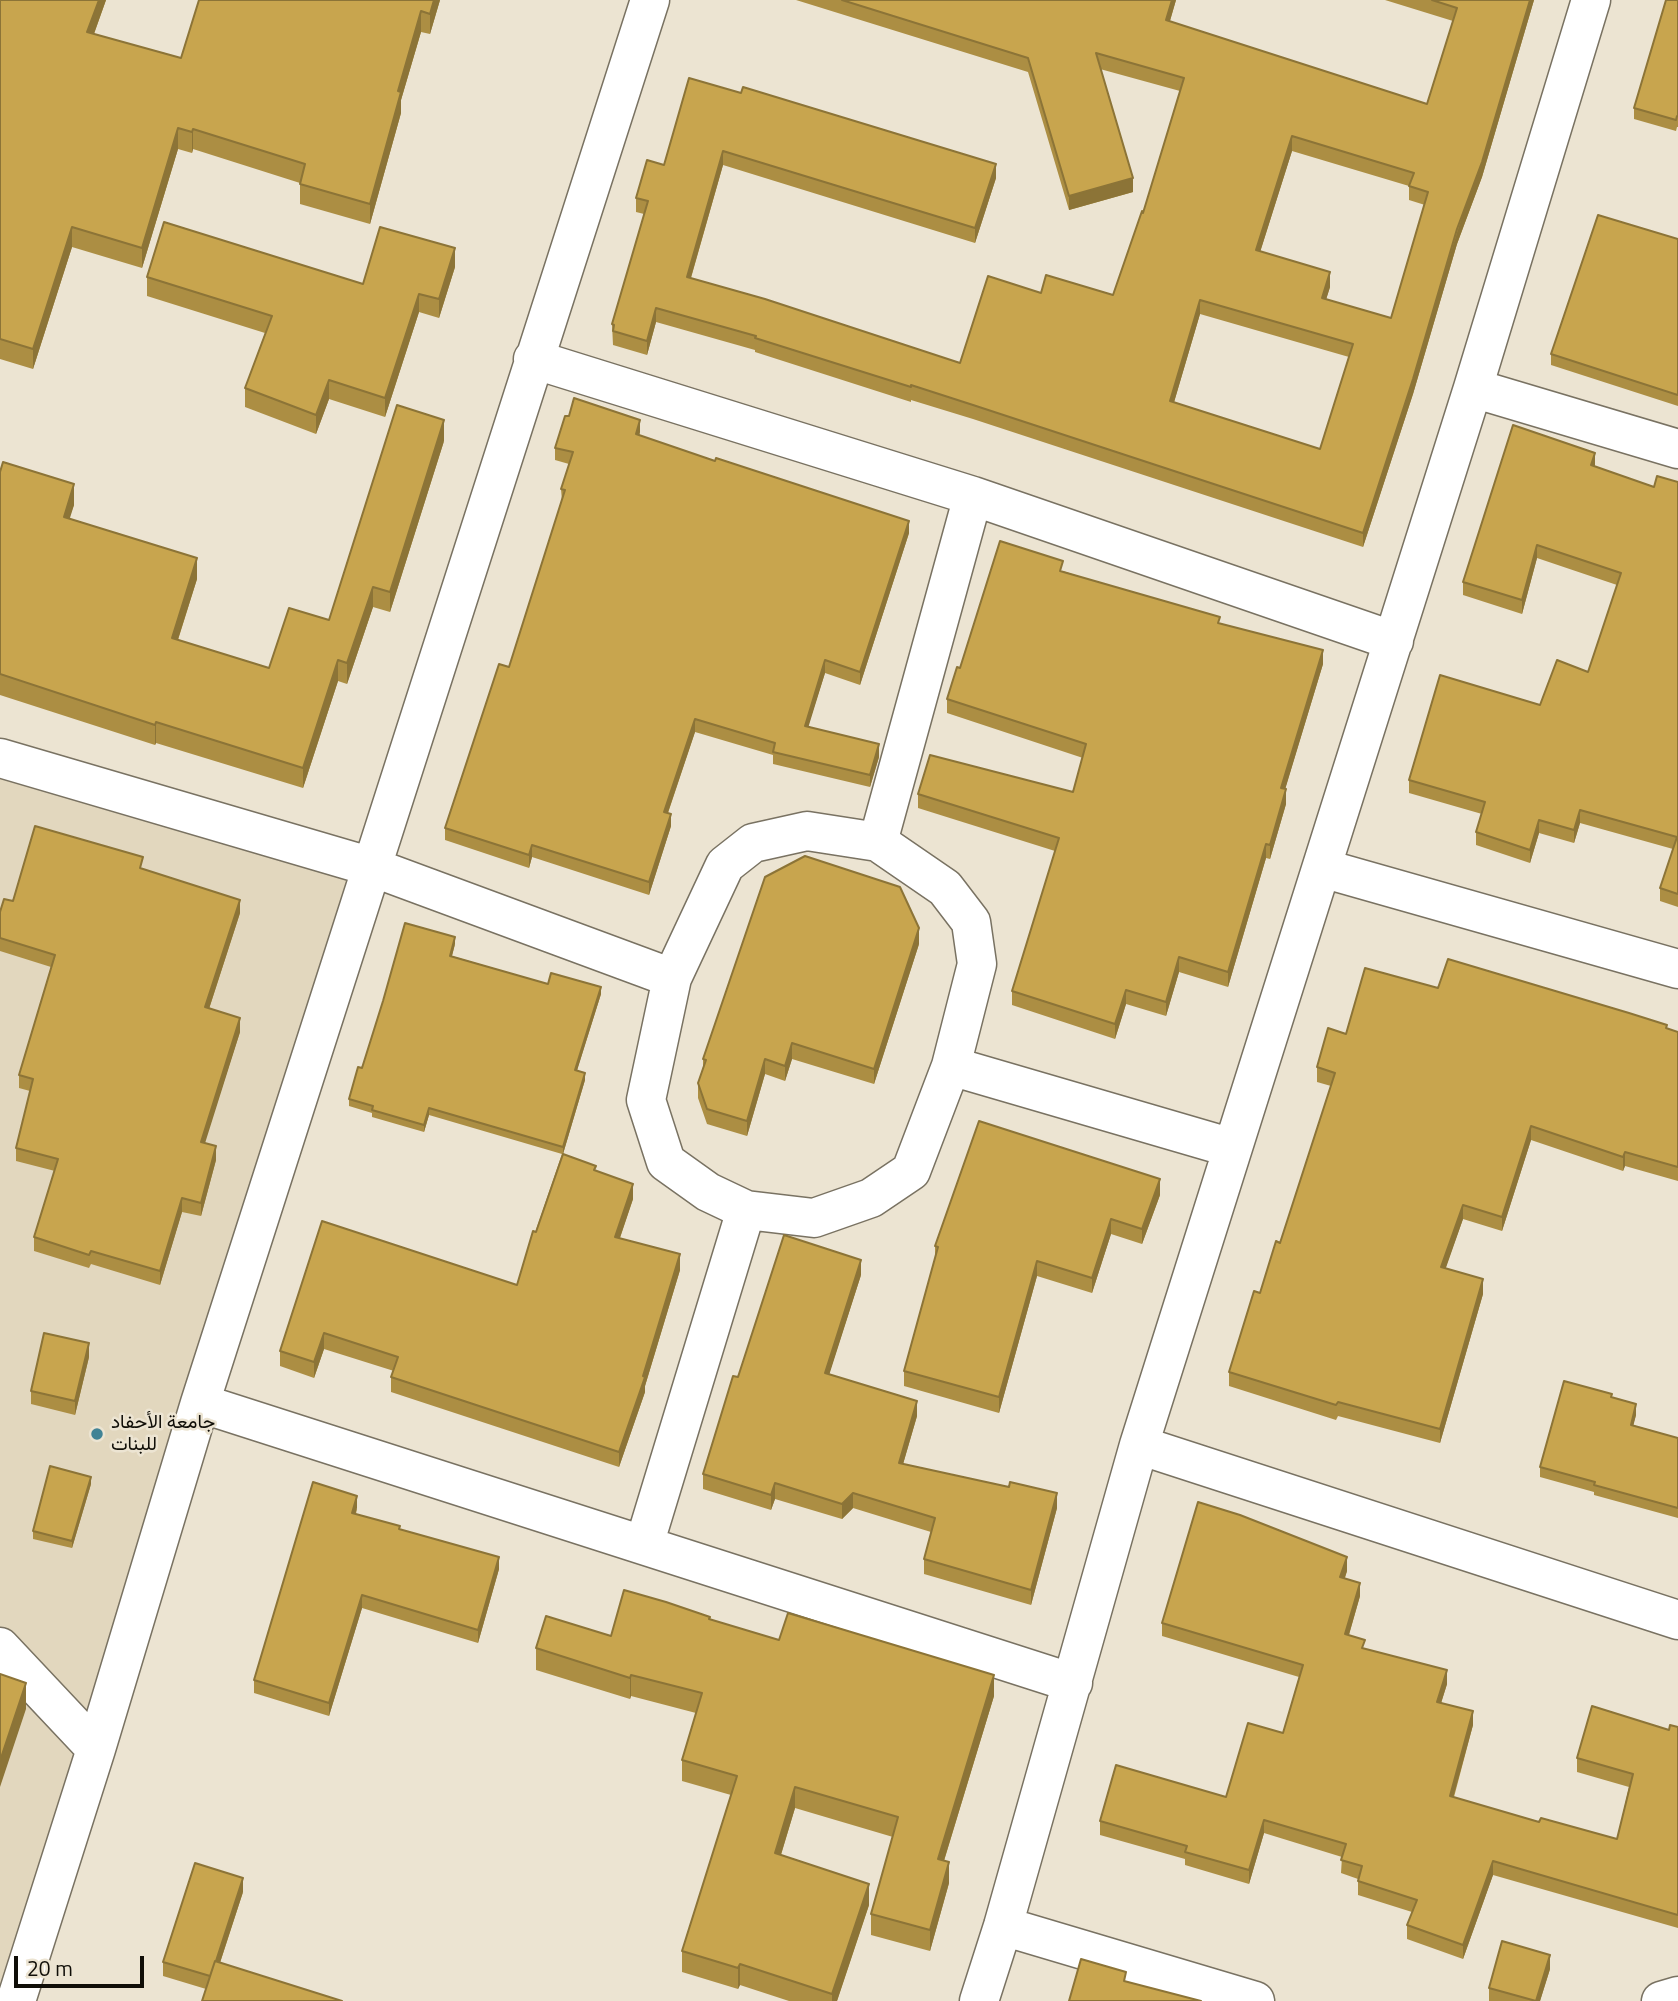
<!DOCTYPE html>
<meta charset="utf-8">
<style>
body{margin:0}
#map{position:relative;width:1678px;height:2001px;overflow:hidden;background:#ece4d2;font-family:"Titillium Web",sans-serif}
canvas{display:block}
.scale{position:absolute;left:14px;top:1956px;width:130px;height:32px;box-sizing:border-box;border:4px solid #100e08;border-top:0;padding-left:9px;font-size:21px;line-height:24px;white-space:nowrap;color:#100e08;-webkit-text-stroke:5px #ece4d2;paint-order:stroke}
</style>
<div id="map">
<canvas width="1678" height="2001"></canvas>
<div class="scale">20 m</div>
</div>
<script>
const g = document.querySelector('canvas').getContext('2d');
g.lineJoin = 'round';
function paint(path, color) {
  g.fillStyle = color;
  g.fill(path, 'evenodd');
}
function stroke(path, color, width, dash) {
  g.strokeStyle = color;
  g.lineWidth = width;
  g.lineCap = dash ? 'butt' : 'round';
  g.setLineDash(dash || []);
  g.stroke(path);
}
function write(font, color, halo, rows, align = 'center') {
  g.font = font + ' "Titillium Web",Vazirmatn,sans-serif';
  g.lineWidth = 5;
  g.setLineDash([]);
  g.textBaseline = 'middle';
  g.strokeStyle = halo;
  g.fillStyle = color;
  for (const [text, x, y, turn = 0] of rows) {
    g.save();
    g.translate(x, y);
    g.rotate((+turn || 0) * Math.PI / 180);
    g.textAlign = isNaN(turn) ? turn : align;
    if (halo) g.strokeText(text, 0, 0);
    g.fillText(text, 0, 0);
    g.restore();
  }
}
paint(new Path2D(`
 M 0,758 L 372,867 L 0,2001 Z`), '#e2d7be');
const minor = new Path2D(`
 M 533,359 L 973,496 L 1394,641
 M 1473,388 L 1678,449
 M 0,758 L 372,867 L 672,978
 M 807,831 L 878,842 L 945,888 L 971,922 L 977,964 L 951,1066 L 911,1171 L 871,1198 L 814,1218 L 746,1210 L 708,1192 L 666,1162 L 646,1100 L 672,978 L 725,865 L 753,843 Z
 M 878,842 L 973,496
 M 1322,868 L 1678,969
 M 951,1066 L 1232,1148
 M 200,1403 L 1073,1683
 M 1139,1445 L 1678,1620
 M 644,1545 L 746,1210
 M 0,1647 L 96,1749
 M 1003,1926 L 1255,2001
 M 16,2001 L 96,1749 L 200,1403 L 650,0
 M 979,2001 L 1003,1926 L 1139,1445 L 1473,388 L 1591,0
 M 1661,2001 L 1678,1996`);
stroke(minor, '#797262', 41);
stroke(minor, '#fff', 38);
paint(new Path2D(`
 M 0,0 L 106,0 L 94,34 L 181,58 L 440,0 L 430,34 L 421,32 L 401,100 L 401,113 L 370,224 L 300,204 L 300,183 L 193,149 L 192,153 L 178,149 L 142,268 L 72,247 L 33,369 L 0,359 Z
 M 796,0 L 1176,0 L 1170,21 L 1427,104 L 1453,21 L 1385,0 L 1534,0 L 1482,177 L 1457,244 L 1413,394 L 1363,547 L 973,419 L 911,400 L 911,402 L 755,352 L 755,350 L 656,322 L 647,355 L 613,345 L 612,324 L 644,214 L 636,212 L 636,198 L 664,165 L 689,78 L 996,178 L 975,243 L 723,165 L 691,278 L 960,363 L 1041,293 L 1113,295 L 1143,213 L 1180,91 L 1100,69 L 1133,192 L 1069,210 L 1028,72 ZM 1292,151 L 1409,186 L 1409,200 L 1425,205 L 1391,318 L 1326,299 L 1330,287 L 1260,252 ZM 1200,314 L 1349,357 L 1320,449 L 1174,402 Z
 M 1678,0 L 1678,127 L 1677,127 L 1676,131 L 1634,119 L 1634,108 Z
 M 1678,239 L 1678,406 L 1551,365 L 1551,354 Z
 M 455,267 L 439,318 L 419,312 L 385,417 L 329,399 L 316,434 L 245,407 L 245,388 L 265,333 L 147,296 L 147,277 L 363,284 Z
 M 640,432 L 639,435 L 909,533 L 860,685 L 825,673 L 808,726 L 879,757 L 870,787 L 773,764 L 773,755 L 695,732 L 668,813 L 671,826 L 649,895 L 532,857 L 529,868 L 445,840 L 445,828 L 509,667 L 562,501 L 561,489 L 569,464 L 555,460 L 555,448 Z
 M 444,441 L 390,612 L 373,607 L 347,684 L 338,681 L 303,788 L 156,743 L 155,745 L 0,695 L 0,472 L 74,505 L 69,518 L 197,579 L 178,640 L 269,668 L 329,620 Z
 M 1595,466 L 1654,487 L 1678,482 L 1678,907 L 1660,901 L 1660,888 L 1673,849 L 1580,823 L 1574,843 L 1539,833 L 1530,863 L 1476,845 L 1476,832 L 1482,814 L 1409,793 L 1409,780 L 1540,705 L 1588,672 L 1617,585 L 1537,558 L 1522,614 L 1463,595 L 1463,582 Z
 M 1063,571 L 1220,623 L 1323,664 L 1285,789 L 1286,804 L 1270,859 L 1266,858 L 1228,987 L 1179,972 L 1166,1016 L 1126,1004 L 1115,1039 L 1012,1005 L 1012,991 L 1055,851 L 918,808 L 918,794 L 1073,792 L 1083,758 L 947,713 L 947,699 L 960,668 Z
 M 143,869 L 240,913 L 209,1009 L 240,1032 L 204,1143 L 216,1160 L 201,1216 L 182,1212 L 160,1285 L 91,1264 L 89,1268 L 34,1251 L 34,1237 L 55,1171 L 16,1161 L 16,1148 L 30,1091 L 19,1088 L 19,1075 L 51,967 L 0,951 L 0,912 L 13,901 Z
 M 455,944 L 452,956 L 548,984 L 601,994 L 577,1070 L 585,1080 L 563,1154 L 596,1171 L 633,1199 L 620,1238 L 680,1270 L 645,1386 L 645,1392 L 619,1467 L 391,1392 L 391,1377 L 394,1371 L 324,1349 L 314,1378 L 280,1366 L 280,1351 L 322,1221 L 517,1285 L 562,1154 L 429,1115 L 424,1132 L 372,1117 L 372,1113 L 349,1106 L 349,1099 L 362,1068 Z
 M 919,944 L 874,1084 L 792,1059 L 785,1081 L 765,1074 L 747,1136 L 707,1124 L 698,1098 L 698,1083 L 703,1067 L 703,1059 Z
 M 1438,988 L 1667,1029 L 1678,1032 L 1678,1181 L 1625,1166 L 1623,1171 L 1531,1140 L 1502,1231 L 1463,1219 L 1445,1269 L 1483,1294 L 1440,1443 L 1338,1416 L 1336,1420 L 1229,1386 L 1229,1372 L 1280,1243 L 1331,1086 L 1317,1082 L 1317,1067 L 1346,1034 Z
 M 1160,1195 L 1142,1244 L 1111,1234 L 1092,1293 L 1037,1276 L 999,1413 L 904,1386 L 904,1371 L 935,1259 L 935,1246 Z
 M 861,1275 L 829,1374 L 917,1416 L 903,1464 L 1057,1508 L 1031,1605 L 924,1574 L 924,1559 L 931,1532 L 853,1508 L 842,1519 L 775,1499 L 771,1510 L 703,1489 L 703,1474 L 738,1377 Z
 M 89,1357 L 75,1415 L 31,1404 L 31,1391 Z
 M 1612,1398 L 1636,1415 L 1633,1425 L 1678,1438 L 1678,1518 L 1594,1495 L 1594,1492 L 1540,1477 L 1540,1467 Z
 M 91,1484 L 72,1548 L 33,1539 L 33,1531 Z
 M 357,1508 L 356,1514 L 400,1530 L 499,1569 L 478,1643 L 362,1608 L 329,1716 L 254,1693 L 254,1680 Z
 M 1347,1571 L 1345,1578 L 1360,1596 L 1349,1635 L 1365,1649 L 1447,1684 L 1441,1703 L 1473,1725 L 1454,1797 L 1539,1822 L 1617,1839 L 1629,1787 L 1577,1772 L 1577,1758 L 1678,1727 L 1678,1928 L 1493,1875 L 1463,1959 L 1407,1939 L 1407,1925 L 1412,1912 L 1358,1895 L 1358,1879 L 1341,1873 L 1342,1857 L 1264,1833 L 1249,1884 L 1185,1865 L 1185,1859 L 1100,1835 L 1100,1821 L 1226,1797 L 1283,1733 L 1299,1677 L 1162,1636 L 1162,1623 Z
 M 710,1619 L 779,1640 L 994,1696 L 944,1861 L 949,1883 L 930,1951 L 871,1935 L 871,1914 L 893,1837 L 795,1808 L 781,1855 L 869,1905 L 837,2001 L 789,2001 L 740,1985 L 738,1989 L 682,1972 L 682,1951 L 731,1795 L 682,1781 L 682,1760 L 696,1713 L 631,1696 L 630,1699 L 536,1670 L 536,1648 Z
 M 243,1892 L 220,1963 L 206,1989 L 163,1976 L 163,1962 Z
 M 1550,1969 L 1540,2001 L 1489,2001 L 1489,1988 Z`), '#ac8e43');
paint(new Path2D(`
 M 99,0 L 106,0 L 87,53 L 87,32 Z
 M 434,0 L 440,0 L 430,34 L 430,14 Z
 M 1172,0 L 1176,0 L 1166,34 L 1166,20 Z
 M 1530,0 L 1534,0 L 1482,177 L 1457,244 L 1413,394 L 1363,547 L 1363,533 Z
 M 421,11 L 421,32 L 401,100 L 401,113 L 370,224 L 370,204 L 398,91 Z
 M 178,128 L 178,149 L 142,268 L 142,248 Z
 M 193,129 L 193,149 L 192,153 L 192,132 Z
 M 1292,136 L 1292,151 L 1256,265 L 1256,250 Z
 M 723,151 L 723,165 L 687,291 L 687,277 Z
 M 996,164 L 996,178 L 975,243 L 975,228 Z
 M 1133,178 L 1133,192 L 1069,210 L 1069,196 Z
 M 72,227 L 72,247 L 33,369 L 33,349 Z
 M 455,248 L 455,267 L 439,318 L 439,299 Z
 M 1330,272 L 1330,287 L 1322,313 L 1322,298 Z
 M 419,294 L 419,312 L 385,417 L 385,398 Z
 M 1200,300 L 1200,314 L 1170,416 L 1170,401 Z
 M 656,308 L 656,322 L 647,355 L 647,341 Z
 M 329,380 L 329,399 L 316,434 L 316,415 Z
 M 444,420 L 444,441 L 390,612 L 390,592 Z
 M 640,420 L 640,432 L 636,447 L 636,434 Z
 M 1595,453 L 1595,466 L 1591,465 Z
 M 74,484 L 74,505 L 64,537 L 64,517 Z
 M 909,521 L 909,533 L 860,685 L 860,672 Z
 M 1537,545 L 1537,558 L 1522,614 L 1522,600 Z
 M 197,558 L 197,579 L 172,658 L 172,638 Z
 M 373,587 L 373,607 L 347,684 L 347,663 Z
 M 1323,650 L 1323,664 L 1281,803 L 1281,788 Z
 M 338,660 L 338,681 L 303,788 L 303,768 Z
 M 825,660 L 825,673 L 805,738 L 805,726 Z
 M 695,719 L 695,732 L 664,824 L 664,812 Z
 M 156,722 L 156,743 L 155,745 L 155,725 Z
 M 879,744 L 879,757 L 870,787 L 870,775 Z
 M 1286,789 L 1286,804 L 1270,859 L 1270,845 Z
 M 1580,810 L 1580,823 L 1574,843 L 1574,830 Z
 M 671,814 L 671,826 L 649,895 L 649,882 Z
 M 1539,820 L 1539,833 L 1530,863 L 1530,850 Z
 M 1266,844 L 1266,858 L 1228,987 L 1228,972 Z
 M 532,845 L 532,857 L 529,868 L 529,855 Z
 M 240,900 L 240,913 L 205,1021 L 205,1007 Z
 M 919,928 L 919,944 L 874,1084 L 874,1069 Z
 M 455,937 L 455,944 L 450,963 L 450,956 Z
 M 1179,957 L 1179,972 L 1166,1016 L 1166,1002 Z
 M 601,987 L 601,994 L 575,1077 L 575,1070 Z
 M 1126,990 L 1126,1004 L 1115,1039 L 1115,1024 Z
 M 240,1018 L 240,1032 L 201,1156 L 201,1142 Z
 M 792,1043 L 792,1059 L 785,1081 L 785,1066 Z
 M 765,1059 L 765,1074 L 747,1136 L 747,1121 Z
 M 585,1073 L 585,1080 L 563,1154 L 563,1147 Z
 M 429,1108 L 429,1115 L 424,1132 L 424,1125 Z
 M 1531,1126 L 1531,1140 L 1502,1231 L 1502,1217 Z
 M 216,1146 L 216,1160 L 201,1216 L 201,1203 Z
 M 1625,1152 L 1625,1166 L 1623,1171 L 1623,1157 Z
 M 1160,1179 L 1160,1195 L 1142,1244 L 1142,1229 Z
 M 633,1184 L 633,1199 L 615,1252 L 615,1237 Z
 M 182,1198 L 182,1212 L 160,1285 L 160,1271 Z
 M 1463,1205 L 1463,1219 L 1441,1282 L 1441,1267 Z
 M 1111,1219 L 1111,1234 L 1092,1293 L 1092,1278 Z
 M 680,1254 L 680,1270 L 645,1386 L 645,1392 L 619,1467 L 619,1452 Z
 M 861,1260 L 861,1275 L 825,1388 L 825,1373 Z
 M 1037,1261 L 1037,1276 L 999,1413 L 999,1397 Z
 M 1483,1279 L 1483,1294 L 1440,1443 L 1440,1429 Z
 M 324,1333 L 324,1349 L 314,1378 L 314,1362 Z
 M 89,1343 L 89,1357 L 75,1415 L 75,1401 Z
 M 917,1401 L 917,1416 L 899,1478 L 899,1463 Z
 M 1636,1404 L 1636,1415 L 1631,1435 L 1631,1425 Z
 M 91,1477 L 91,1484 L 72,1548 L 72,1541 Z
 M 775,1483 L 775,1499 L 771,1510 L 771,1495 Z
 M 853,1493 L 853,1508 L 842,1519 L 842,1504 Z
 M 1057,1493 L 1057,1508 L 1031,1605 L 1031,1590 Z
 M 357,1496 L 357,1508 L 352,1526 L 352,1513 Z
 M 499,1557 L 499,1569 L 478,1643 L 478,1630 Z
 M 1347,1557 L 1347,1571 L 1340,1591 L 1340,1577 Z
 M 1360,1583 L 1360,1596 L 1345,1648 L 1345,1634 Z
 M 362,1595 L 362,1608 L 329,1716 L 329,1703 Z
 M 1447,1670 L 1447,1684 L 1437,1716 L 1437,1702 Z
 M 631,1675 L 631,1696 L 630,1699 L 630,1678 Z
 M 994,1675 L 994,1696 L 938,1880 L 938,1859 Z
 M 26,1683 L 26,1709 L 0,1787 L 0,1761 Z
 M 1473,1711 L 1473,1725 L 1450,1809 L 1450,1796 Z
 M 795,1787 L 795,1808 L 775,1874 L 775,1853 Z
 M 1264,1820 L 1264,1833 L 1249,1884 L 1249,1870 Z
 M 1493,1861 L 1493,1875 L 1463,1959 L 1463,1945 Z
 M 949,1862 L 949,1883 L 930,1951 L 930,1930 Z
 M 243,1878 L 243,1892 L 211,1990 L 211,1976 Z
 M 869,1884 L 869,1905 L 837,2001 L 832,2001 L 832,1994 Z
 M 1550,1955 L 1550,1969 L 1540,2001 L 1536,2001 Z
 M 740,1964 L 740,1985 L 738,1989 L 738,1968 Z`), '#8c7437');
const building = new Path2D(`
 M 0,0 L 99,0 L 87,32 L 181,58 L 199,0 L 434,0 L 430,14 L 421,11 L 398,91 L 401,92 L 370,204 L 300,184 L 305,164 L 193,129 L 192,132 L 178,128 L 142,248 L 72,227 L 33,349 L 0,339 Z
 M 842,0 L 1172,0 L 1166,20 L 1427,104 L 1457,8 L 1432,0 L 1530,0 L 1482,162 L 1457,229 L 1413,379 L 1363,533 L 973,405 L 911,385 L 911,387 L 755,338 L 756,336 L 656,308 L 647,341 L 613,331 L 614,325 L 612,324 L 648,201 L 636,198 L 647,160 L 664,165 L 689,78 L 741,93 L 743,87 L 996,164 L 975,228 L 723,151 L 687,277 L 765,299 L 960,363 L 988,276 L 1041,293 L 1046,275 L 1113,295 L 1142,211 L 1143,213 L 1184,78 L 1096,53 L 1133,178 L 1069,196 L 1028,58 ZM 1292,136 L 1414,173 L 1409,186 L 1428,192 L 1391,318 L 1322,298 L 1330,272 L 1256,250 ZM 1200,300 L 1353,344 L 1320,449 L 1170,401 Z
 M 1666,0 L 1678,0 L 1678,116 L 1677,116 L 1676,120 L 1634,108 Z
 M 1598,215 L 1678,239 L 1678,395 L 1551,354 Z
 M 164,222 L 363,284 L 380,227 L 455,248 L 439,299 L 419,294 L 385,398 L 329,380 L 316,415 L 245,388 L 272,316 L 147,277 Z
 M 574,398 L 640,420 L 636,434 L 715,461 L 716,458 L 909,521 L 860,672 L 825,660 L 805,726 L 879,744 L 870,775 L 773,752 L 775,743 L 695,719 L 664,812 L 671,814 L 649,882 L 532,845 L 529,855 L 445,828 L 499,664 L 509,667 L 565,490 L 561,489 L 573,452 L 555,448 L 565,416 L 569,416 Z
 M 397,405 L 444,420 L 390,592 L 373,587 L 347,663 L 338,660 L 303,768 L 156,722 L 155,725 L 0,674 L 0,472 L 3,462 L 74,484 L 64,517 L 197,558 L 172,638 L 269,668 L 289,608 L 329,620 Z
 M 1513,425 L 1595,453 L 1591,465 L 1654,487 L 1657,476 L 1678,482 L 1678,894 L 1660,888 L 1677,837 L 1580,810 L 1574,830 L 1539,820 L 1530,850 L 1476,832 L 1485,802 L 1409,780 L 1440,675 L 1540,705 L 1557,660 L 1588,672 L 1621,573 L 1537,545 L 1522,600 L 1463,582 Z
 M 1000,541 L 1063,561 L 1060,571 L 1220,617 L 1218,623 L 1323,650 L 1281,788 L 1286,789 L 1270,845 L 1266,844 L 1228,972 L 1179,957 L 1166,1002 L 1126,990 L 1115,1024 L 1012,991 L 1059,838 L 918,794 L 930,755 L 1073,792 L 1086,744 L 947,699 L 957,667 L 960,668 Z
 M 35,826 L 143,857 L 140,868 L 240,900 L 205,1007 L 240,1018 L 201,1142 L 216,1146 L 201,1203 L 182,1198 L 160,1271 L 91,1251 L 89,1255 L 34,1237 L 58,1159 L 16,1148 L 33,1079 L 19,1075 L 55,955 L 0,938 L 0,912 L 4,899 L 13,901 Z
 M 805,856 L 900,887 L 919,928 L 874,1069 L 792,1043 L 785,1066 L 765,1059 L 747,1121 L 707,1109 L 698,1083 L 706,1060 L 703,1059 L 765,877 Z
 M 405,923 L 455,937 L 450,956 L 548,984 L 551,973 L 601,987 L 575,1070 L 585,1073 L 563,1147 L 429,1108 L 424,1125 L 372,1110 L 373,1106 L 349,1099 L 358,1067 L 362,1068 L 383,1001 Z
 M 1448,959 L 1629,1013 L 1667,1025 L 1666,1028 L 1678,1032 L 1678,1167 L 1625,1152 L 1623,1157 L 1531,1126 L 1502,1217 L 1463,1205 L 1441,1267 L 1483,1279 L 1440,1429 L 1338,1402 L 1336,1405 L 1229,1372 L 1254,1291 L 1260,1293 L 1276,1241 L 1280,1243 L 1335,1073 L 1317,1067 L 1328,1028 L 1346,1034 L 1365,968 L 1438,988 Z
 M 979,1121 L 1160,1179 L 1142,1229 L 1111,1219 L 1092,1278 L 1037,1261 L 999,1397 L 904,1371 L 938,1247 L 935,1246 Z
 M 563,1154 L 596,1166 L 594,1170 L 633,1184 L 615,1237 L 680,1254 L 643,1376 L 645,1377 L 619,1452 L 391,1377 L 398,1357 L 324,1333 L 314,1362 L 280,1351 L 322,1221 L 517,1285 L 533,1231 L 536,1232 Z
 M 784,1235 L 861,1260 L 825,1373 L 917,1401 L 899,1463 L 1009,1487 L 1010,1482 L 1057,1493 L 1031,1590 L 924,1559 L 935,1518 L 853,1493 L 842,1504 L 775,1483 L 771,1495 L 703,1474 L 733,1376 L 738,1377 Z
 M 44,1333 L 89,1343 L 75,1401 L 31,1391 Z
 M 1564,1381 L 1612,1394 L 1611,1397 L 1636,1404 L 1631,1425 L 1678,1438 L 1678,1508 L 1594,1485 L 1595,1482 L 1540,1467 Z
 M 50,1466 L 91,1477 L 72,1541 L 33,1531 Z
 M 313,1482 L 357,1496 L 352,1513 L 400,1526 L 399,1529 L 499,1557 L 478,1630 L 362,1595 L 329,1703 L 254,1680 Z
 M 1198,1502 L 1240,1515 L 1347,1557 L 1340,1577 L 1360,1583 L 1345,1634 L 1365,1640 L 1362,1648 L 1447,1670 L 1437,1702 L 1473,1711 L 1450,1796 L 1539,1822 L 1541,1818 L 1617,1839 L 1633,1774 L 1577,1758 L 1592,1706 L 1669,1730 L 1670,1725 L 1678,1727 L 1678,1915 L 1493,1861 L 1463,1945 L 1407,1925 L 1417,1900 L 1358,1881 L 1362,1866 L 1341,1860 L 1346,1844 L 1264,1820 L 1249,1870 L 1185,1852 L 1187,1846 L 1100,1821 L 1116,1765 L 1226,1797 L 1248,1723 L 1283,1733 L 1303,1665 L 1162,1623 Z
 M 624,1590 L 666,1602 L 710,1617 L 709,1619 L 779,1640 L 788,1613 L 994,1675 L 938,1859 L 949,1862 L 930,1930 L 871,1914 L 898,1817 L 795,1787 L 775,1853 L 869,1884 L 832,1994 L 740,1964 L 738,1968 L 682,1951 L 737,1776 L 682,1760 L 702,1693 L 631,1675 L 630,1678 L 536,1648 L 546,1616 L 611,1636 Z
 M 0,1674 L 26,1683 L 0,1761 Z
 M 195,1863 L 243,1878 L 216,1961 L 215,1961 L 210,1976 L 163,1962 Z
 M 1502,1941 L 1550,1955 L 1536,2001 L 1489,1988 Z
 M 1081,1959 L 1126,1972 L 1124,1981 L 1201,2001 L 1069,2001 Z
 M 215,1961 L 342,2001 L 202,2001 Z`);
paint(building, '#c8a54e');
stroke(building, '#8c7437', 2);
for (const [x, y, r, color] of [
 [97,1434,7,"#418395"]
]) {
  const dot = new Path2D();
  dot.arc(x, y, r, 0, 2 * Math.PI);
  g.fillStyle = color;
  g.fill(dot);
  stroke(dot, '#ece4d2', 2.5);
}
write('19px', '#100e08', '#ece4d2', [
 ["جامعة الأحفاد",111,1423],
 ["للبنات",111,1445]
], 'left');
</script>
